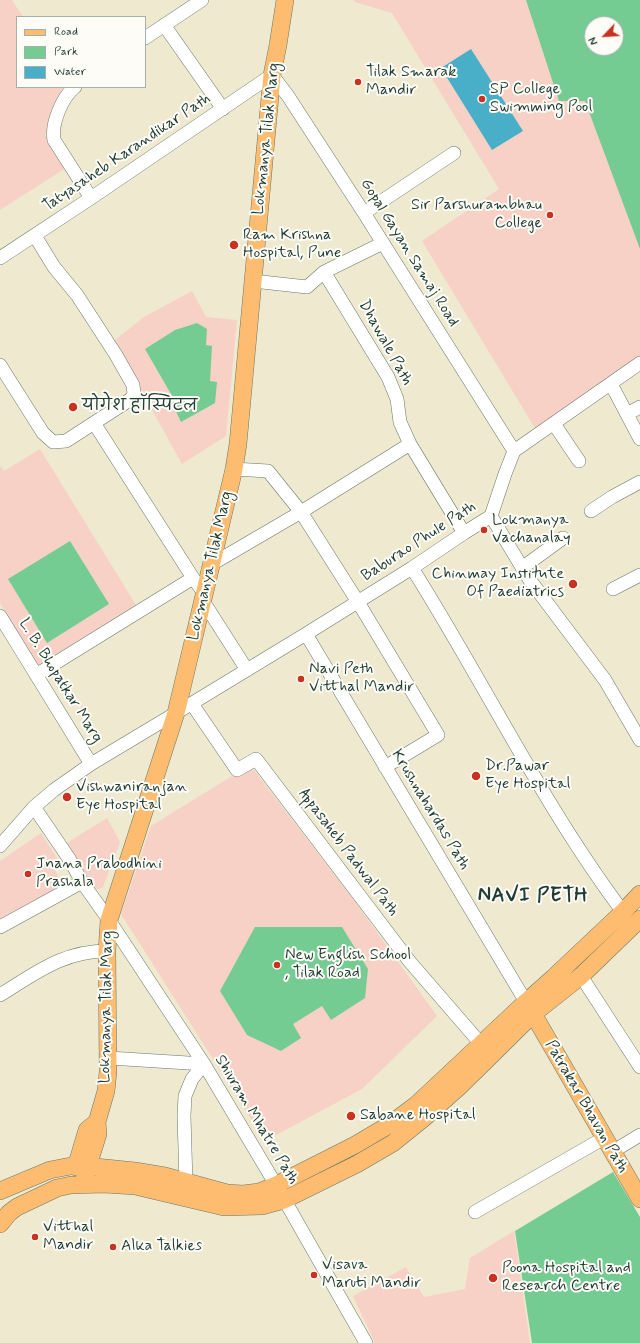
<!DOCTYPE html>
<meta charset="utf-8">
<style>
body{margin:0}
#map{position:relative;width:640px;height:1343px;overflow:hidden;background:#eee9cf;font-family:Mynerve,sans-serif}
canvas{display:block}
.legend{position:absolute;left:16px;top:16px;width:130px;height:72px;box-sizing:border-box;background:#fdfcf7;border:1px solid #a4b0a9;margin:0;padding:5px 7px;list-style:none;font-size:12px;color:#1f3d34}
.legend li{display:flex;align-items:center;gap:8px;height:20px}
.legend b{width:20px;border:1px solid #a4b0a9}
.north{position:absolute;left:584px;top:16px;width:40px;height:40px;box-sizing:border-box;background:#fdfcf7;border:1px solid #a4b0a9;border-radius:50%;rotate:245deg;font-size:11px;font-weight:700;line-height:16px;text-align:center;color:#1f3d34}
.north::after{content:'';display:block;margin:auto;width:14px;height:18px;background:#c8321e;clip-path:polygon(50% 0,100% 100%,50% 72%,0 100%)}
</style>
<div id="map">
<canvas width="640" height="1343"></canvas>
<ul class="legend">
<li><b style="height:5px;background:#fdbc70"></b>Road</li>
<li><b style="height:11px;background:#74cc92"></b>Park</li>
<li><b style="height:11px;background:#49afc8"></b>Water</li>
</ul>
<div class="north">N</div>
</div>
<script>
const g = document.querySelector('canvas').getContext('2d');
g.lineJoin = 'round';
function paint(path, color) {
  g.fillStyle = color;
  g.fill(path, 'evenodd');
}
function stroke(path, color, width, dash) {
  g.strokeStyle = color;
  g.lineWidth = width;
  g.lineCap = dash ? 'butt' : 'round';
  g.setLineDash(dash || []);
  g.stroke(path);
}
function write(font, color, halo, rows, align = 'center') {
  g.font = font + ' Mynerve,"Playpen Sans Deva",sans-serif';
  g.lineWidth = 4;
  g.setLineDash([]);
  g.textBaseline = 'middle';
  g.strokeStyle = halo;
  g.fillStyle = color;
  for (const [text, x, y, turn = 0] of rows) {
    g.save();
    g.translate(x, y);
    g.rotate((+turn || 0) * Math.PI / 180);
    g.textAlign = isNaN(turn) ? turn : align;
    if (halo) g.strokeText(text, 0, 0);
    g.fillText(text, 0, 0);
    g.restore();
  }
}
paint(new Path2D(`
 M 0,0 L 12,0 L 23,17 L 17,17 L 17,87 L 64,87 L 45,135 L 66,168 L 0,210 Z
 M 354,0 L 640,0 L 640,357 L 536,430 L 422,241 L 499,189 L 392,13 L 355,2 ZM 592,24 L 616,24 L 616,48 L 592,48 Z
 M 192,291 L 206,317 L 237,320 L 226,436 L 182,464 L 114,341 L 144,317 Z
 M 40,449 L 136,605 L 38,665 L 0,603 L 0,466 L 4,471 Z
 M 250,765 L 350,895 L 437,1016 L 362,1089 L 265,1141 L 121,914 L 151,826 Z
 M 107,818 L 120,842 L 103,887 L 99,889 L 94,889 L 65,844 Z
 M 41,833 L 58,860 L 51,864 L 63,884 L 0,923 L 0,861 Z
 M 514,1231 L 530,1343 L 375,1343 L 353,1296 L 406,1267 L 424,1297 L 465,1289 L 470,1258 Z`), '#f7d1c6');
paint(new Path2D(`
 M 526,0 L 640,0 L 640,249 L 585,101 L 559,101 ZM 592,24 L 616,24 L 616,48 L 592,48 Z
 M 197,323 L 207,329 L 206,345 L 212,346 L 210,381 L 217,382 L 215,403 L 181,422 L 172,403 L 175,401 L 145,349 L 175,330 Z
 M 70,541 L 109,604 L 47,643 L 8,579 Z
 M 255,927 L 342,927 L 368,969 L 365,998 L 331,1020 L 322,1006 L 293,1024 L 301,1038 L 281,1051 L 247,1035 L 220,991 Z
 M 613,1172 L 640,1217 L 640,1343 L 532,1343 L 515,1231 Z`), '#74cc92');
paint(new Path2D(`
 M 471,49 L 523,131 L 492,150 L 441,68 Z`), '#49afc8');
const minor = new Path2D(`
 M 164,25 L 223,109
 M 145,38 L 202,0
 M 75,87 C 62,97 51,124 54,140 L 91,198
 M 364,213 L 454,153
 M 0,258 L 91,198 L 272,75 L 288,96 L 364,213 L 514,451
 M 324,272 L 388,377 L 397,399 L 400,422 L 410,444 L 464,533
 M 253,281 L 307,287 L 324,272 L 383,243
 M 0,365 L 43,433 L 53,442 L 66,441 L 131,399 L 134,394 L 133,385 L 116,355 L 77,295 L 54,267 L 35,236
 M 611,384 L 640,439
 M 627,414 L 640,407
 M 94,423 L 193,578 L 205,594
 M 554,424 L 579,461
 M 234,469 L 268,471 L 301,512 L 358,602 L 438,735 L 385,767
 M 591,511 L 612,497 L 640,482
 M 491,516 L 529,579 L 605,680 L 640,740
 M 212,564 L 301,512 L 410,444
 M 412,568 C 484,682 542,804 623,912
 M 522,568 L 563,538
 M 613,589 L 640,575
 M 203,601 L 247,670
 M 0,616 L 91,764
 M 306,634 L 526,1002
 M 36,675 L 193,578
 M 192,704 L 237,770 L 256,759 L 410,962 L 481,1044
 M 34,807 L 70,860 L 82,882 L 109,920 L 204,1064 L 276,1185 L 366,1343
 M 0,846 L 34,807 L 54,790 L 91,764 L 176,713 L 306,634 L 412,568 L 464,533 L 491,516 L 505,474 L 514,451 L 640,363
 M 0,927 L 82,882
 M 581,976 L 640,1067
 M 0,995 C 36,973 63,951 107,951
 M 109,1058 L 204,1064
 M 612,1152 L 640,1135
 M 186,1183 L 184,1116 L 185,1096 L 192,1079 L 204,1064
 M 475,1212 L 604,1138`);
const major = new Path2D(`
 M 528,1005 L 640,1199
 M 76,1167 L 87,1130 L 97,1122
 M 83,1184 L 88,1166 L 98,1134 L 97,1122 L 106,1091 L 108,1072 L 107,951 L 109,920 L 176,713 L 234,469 L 238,444 L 272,75 L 278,45 L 285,0
 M 0,1191 L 50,1170 L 76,1165 L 135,1171 L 165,1176 L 227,1193 L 243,1194 L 259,1192 L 276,1185 L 355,1145 L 389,1125 L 416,1105 L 526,1002 L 553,978 L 623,912 L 640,894
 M 0,1224 L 9,1213 L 17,1207 L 57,1188 L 71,1185 L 104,1184 L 135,1186 L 224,1207 L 262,1206 L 284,1200 L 357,1164 L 393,1143 L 424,1118 L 459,1087 L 533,1014 L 581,976 L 640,919`);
stroke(minor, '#67796a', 14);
stroke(major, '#67796a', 18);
stroke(minor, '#fff', 13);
stroke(major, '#fdbc70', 17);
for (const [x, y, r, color] of [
 [358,82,4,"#c8321e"],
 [482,99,4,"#c8321e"],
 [550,215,4,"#c8321e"],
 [234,245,5,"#c8321e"],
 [73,407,5,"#c8321e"],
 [484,530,4,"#c8321e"],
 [573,584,5,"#c8321e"],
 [301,679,4,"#c8321e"],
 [476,776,5,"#c8321e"],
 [67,797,5,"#c8321e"],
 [28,874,4,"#c8321e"],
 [277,965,4,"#c8321e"],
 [351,1116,5,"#c8321e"],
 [35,1237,4,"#c8321e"],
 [113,1247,4,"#c8321e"],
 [314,1275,4,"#c8321e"],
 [493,1278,5,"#c8321e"]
]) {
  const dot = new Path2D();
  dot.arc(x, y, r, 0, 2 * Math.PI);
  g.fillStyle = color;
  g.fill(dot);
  stroke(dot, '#fdfcf7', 1.5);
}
write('16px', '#1f3d34', '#fdfcf7', [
 ["Tilak Smarak",366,73],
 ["Mandir",366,91],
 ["SP College",490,90],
 ["Swimming Pool",490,108],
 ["Sir Parshurambhau",542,206,"right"],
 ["College",542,224,"right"],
 ["Ram Krishna",243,236],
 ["Hospital, Pune",243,254],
 ["योगेश हॉस्पिटल",82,407],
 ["Lokmanya",492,521],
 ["Vachanalay",492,539],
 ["Chinmay Institute",564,575,"right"],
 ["Of Paediatrics",564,593,"right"],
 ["Navi Peth",309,670],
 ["Vitthal Mandir",309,688],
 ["Dr.Pawar",485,767],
 ["Eye Hospital",485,785],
 ["Vishwaniranjan",76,788],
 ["Eye Hospital",76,806],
 ["Jnana Prabodhini",36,865],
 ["Prashala",36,883],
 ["New English School",285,956],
 [", Tilak Road",285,974],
 ["Sabane Hospital",360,1116],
 ["Vitthal",43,1228],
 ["Mandir",43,1246],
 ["Alka Talkies",121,1247],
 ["Visava",322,1266],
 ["Maruti Mandir",322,1284],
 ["Poona Hospital and",502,1269],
 ["Research Centre",502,1287]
], 'left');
write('16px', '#1f3d34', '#fdfcf7', [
 ["Lokmanya Tilak Marg",267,139,-84],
 ["Tatyasaheb Karandikar Path",127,153,-34],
 ["Gopal Gayan Samaj Road",409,253,58],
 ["Dhawale Path",385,343,61],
 ["Baburao Phule Path",419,542,-33],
 ["Lokmanya Tilak Marg",211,566,-77],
 ["L. B. Bhopatkar Marg",60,681,58],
 ["Krushnahardas Path",430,810,59],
 ["Appasaheb Padwal Path",348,853,53],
 ["Lokmanya Tilak Marg",107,1007,-89],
 ["Patrakar Bhavan Path",586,1107,60],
 ["Shivram Mhatre Path",256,1120,59]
]);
g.letterSpacing = '1px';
write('bold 20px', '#1f3d34', '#fdfcf7', [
 ["NAVI PETH",533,897]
]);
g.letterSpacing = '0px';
</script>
